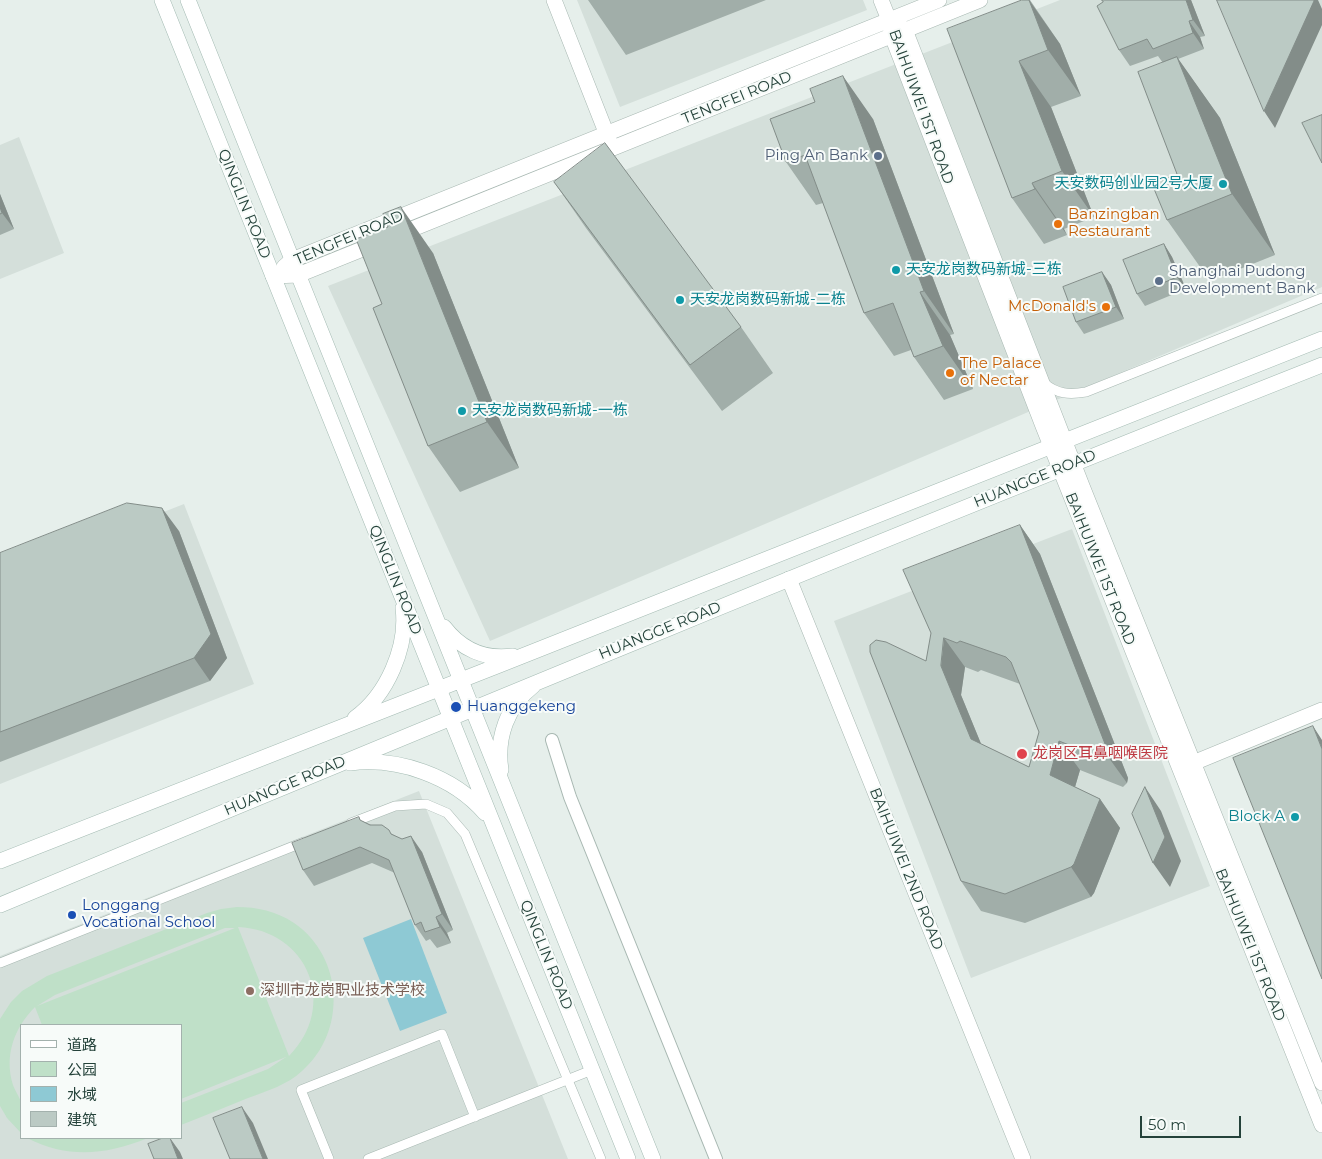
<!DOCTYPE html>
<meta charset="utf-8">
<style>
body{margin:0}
#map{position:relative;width:1322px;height:1159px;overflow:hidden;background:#e6efeb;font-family:Montserrat,"Noto Sans SC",sans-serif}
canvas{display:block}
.legend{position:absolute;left:20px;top:1024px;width:162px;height:115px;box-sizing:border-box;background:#f7fbf9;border:1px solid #a3b1ad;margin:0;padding:6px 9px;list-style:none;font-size:15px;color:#24423a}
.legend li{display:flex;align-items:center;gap:10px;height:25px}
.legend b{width:25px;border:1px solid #a3b1ad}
.scale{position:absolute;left:1140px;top:1116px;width:101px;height:22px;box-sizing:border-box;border:2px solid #24423a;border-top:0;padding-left:6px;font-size:15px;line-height:18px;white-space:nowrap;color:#24423a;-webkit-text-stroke:4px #f7fbf9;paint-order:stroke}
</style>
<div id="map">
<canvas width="1322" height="1159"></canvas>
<ul class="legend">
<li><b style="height:6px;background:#fff"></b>道路</li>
<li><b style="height:14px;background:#bfe0c8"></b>公园</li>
<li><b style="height:14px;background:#8ec9d4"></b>水域</li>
<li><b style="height:14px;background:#bbcac4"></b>建筑</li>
</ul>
<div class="scale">50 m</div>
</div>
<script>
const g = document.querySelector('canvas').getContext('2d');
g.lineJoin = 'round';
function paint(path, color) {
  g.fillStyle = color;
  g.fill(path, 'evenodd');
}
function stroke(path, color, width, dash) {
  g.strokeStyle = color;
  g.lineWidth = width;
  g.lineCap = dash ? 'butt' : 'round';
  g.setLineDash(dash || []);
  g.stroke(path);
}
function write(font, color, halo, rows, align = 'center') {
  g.font = font + ' Montserrat,"Noto Sans SC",sans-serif';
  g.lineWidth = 4;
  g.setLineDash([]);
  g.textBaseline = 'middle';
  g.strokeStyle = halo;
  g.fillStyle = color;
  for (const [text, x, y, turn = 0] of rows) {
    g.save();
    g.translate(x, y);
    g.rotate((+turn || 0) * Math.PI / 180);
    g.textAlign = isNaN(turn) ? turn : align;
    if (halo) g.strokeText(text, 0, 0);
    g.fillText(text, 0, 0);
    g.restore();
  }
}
paint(new Path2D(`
 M 577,0 L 863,0 L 867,10 L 620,107 Z
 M 1060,0 L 1322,0 L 1322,287 L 490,641 L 328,286 Z
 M 19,137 L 64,253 L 0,279 L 0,145 Z
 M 184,504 L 254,684 L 0,784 L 0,576 Z
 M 1072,529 L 1210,886 L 971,978 L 834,621 Z
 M 419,791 L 568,1159 L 0,1159 L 0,956 ZM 21,1025 L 181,1025 L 181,1138 L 21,1138 Z`), '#d4dfda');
paint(new Path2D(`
 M 237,907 C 257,907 276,911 294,923 C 344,957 347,1032 302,1071 C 287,1085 267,1091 248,1098 C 226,1107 204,1116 181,1125 L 181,1103 L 268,1069 L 286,1057 L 181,1099 L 181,1025 L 42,1025 L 35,1007 C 14,1028 4,1056 13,1085 C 15,1091 19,1096 21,1102 C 24,1111 21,1124 21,1133 L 7,1118 L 0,1106 L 0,1019 L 11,1002 L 22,991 L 47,976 L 207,913 L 221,909 ZM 238,927 C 308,930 339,1006 289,1056 ZM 225,928 L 235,928 L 37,1006 L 55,995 Z
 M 27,1138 L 148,1138 C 105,1155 69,1159 27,1138 Z`), '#bfe0c8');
paint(new Path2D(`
 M 411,919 L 447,1013 L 400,1031 L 363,938 Z`), '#8ec9d4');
const service = new Path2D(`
 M 1044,383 C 1057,394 1069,395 1086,392 L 1322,298
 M 351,823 L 395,806 L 426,804 L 447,813 L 465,834 L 601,1159
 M 0,963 L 304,842
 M 329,1159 L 301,1090 L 442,1034 L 475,1117
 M 368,1159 L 592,1070`);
const pedestrian = new Path2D(`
 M 552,740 L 570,797 L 716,1159`);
const minor = new Path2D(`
 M 554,0 L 611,145
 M 881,0 L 889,20
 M 789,579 L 1023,1159
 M 1181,768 L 1322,710`);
const tertiary = new Path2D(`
 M 889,20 L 892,36 L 1043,426 L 1322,1125
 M 889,20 L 898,24 L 905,30 L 1082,486 L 1322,1083
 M 284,267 L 292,260 L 939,0
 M 273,276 L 298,275 L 980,0`);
const secondary = new Path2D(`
 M 162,0 L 628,1159
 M 188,0 L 653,1159
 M 444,627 C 461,649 485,660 513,656
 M 355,718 C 387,695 408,647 403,608
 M 350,763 C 398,757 453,776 485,813
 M 501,770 C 496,738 507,706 533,686
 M 0,861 L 502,664 L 1322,339
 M 0,905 C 440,722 879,540 1322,365`);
stroke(service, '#a8b8b2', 10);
stroke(pedestrian, '#a8b8b2', 14);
stroke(minor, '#a8b8b2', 16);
stroke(tertiary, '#a8b8b2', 16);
stroke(secondary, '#a4bbb3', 16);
stroke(service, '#fff', 9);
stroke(pedestrian, '#fff', 12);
stroke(minor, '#fff', 15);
stroke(tertiary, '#fff', 15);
stroke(secondary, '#fff', 15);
paint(new Path2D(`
 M 588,0 L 766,0 L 626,55 Z
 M 1022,0 L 1030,0 L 1060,44 L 1081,96 L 1051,107 L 1094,217 L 1064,229 L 1067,235 L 1044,244 L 1012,198 Z
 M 1102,0 L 1191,0 L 1205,36 L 1200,37 L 1204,49 L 1178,59 L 1220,118 L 1275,255 L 1210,281 L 1167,220 L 1177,174 L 1163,63 L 1158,56 L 1130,66 L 1119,50 Z
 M 873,119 L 954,334 L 950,335 L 973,389 L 944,400 L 914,357 L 911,350 L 894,356 L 864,313 L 823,203 L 816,205 L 786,162 Z
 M 554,182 L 741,327 L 773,373 L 722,411 L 586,228 Z
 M 0,194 L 14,229 L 0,235 Z
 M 1164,244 L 1172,257 L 1186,289 L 1145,306 L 1137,294 Z
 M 433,253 L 519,468 L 460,492 L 428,446 L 382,304 Z
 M 1102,272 L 1111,285 L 1124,319 L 1084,334 L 1076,322 Z
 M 1020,525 L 1040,554 L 1128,778 L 1127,783 L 1123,787 L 1080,770 L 1075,787 L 1100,799 L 1120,828 L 1094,893 L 1091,897 L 1025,923 L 981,911 L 961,881 L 926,661 ZM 965,667 L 978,672 L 981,670 L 1020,684 L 1039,732 L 1029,767 L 981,744 L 961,695 Z
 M 179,531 L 227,658 L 210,681 L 0,762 L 0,553 Z
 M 362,821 L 392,834 L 422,852 L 453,930 L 447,933 L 451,943 L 437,948 L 430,939 L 426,941 L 415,925 L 395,873 L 372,863 L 314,886 L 303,870 Z`), '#a1aea9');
paint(new Path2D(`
 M 1029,0 L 1060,44 L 1081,96 L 1048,50 Z
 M 1186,0 L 1191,0 L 1205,36 L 1193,20 Z
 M 1314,0 L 1318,0 L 1322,9 L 1322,25 L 1275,128 L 1264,111 Z
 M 1189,21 L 1200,37 L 1204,49 L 1193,33 Z
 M 1177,57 L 1220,118 L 1275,255 L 1232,194 Z
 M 1019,61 L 1051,107 L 1094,217 L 1062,171 Z
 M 843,76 L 873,119 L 954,334 L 924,291 Z
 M 1032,183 L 1064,229 L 1067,235 L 1035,189 Z
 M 0,194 L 14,229 L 2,213 L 0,207 Z
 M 401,207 L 433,253 L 519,468 L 487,422 Z
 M 1164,244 L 1172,257 L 1186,289 L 1177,277 Z
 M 1102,272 L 1111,285 L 1124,319 L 1116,307 Z
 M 920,292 L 950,335 L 973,389 L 943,346 Z
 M 162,508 L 179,531 L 227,658 L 210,681 L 194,658 Z
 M 1020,525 L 1040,554 L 1128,778 L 1127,783 L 1106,754 Z
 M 944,638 L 965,667 L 961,695 L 991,768 L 971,739 L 941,666 Z
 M 1313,726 L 1322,740 L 1322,749 Z
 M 1059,741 L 1080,770 L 1070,804 L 1050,775 Z
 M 1145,787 L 1161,811 L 1181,861 L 1170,887 L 1153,863 Z
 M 1100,799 L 1120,828 L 1094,893 L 1091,897 L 1071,867 Z
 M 411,836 L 422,852 L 453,930 L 442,914 Z
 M 436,917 L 447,933 L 451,943 L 440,927 Z
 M 242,1107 L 253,1123 L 268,1159 L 263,1159 Z
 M 170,1138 L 180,1152 L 183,1159 L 178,1159 Z`), '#838d89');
const building = new Path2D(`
 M 1022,0 L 1029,0 L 1048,50 L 1019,61 L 1062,171 L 1032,183 L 1035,189 L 1012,198 L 947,29 Z
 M 1102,0 L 1186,0 L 1193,20 L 1189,21 L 1193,33 L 1153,49 L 1147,39 L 1119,50 L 1097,6 L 1103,2 Z
 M 1217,0 L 1314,0 L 1314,1 L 1264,111 Z
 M 1177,57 L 1232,194 L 1167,220 L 1152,184 L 1177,174 L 1138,72 Z
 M 843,76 L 924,291 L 920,292 L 943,346 L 914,357 L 893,303 L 864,313 L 805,155 L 786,162 L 770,119 L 815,102 L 810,89 Z
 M 1322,115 L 1322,163 L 1302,123 Z
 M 605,143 L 741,327 L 690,365 L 554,182 Z
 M 0,207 L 2,213 L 0,214 Z
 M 401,207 L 487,422 L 428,446 L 373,308 L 382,304 L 356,239 L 388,227 L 383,214 Z
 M 1164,244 L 1177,277 L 1137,294 L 1123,260 Z
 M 1102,272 L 1116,307 L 1076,322 L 1063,287 Z
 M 127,503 L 162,508 L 211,634 L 194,658 L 0,732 L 0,553 Z
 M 1020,525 L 1107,749 L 1106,754 L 1102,758 L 1059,741 L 1050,775 L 1100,799 L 1074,864 L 1071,867 L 1005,894 L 961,881 L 870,652 L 870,645 L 876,640 L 886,642 L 926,661 L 931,633 L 903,570 ZM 944,638 L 957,643 L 960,641 L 1006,657 L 1011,662 L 1039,732 L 1029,767 L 971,739 L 941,666 Z
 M 1313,726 L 1322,749 L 1322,979 L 1233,758 Z
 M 1145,787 L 1165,837 L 1153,863 L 1132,814 Z
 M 359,817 L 360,820 L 370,825 L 382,825 L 389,830 L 391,834 L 402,839 L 411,836 L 442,914 L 436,917 L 440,927 L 425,932 L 421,922 L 415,925 L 389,860 L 360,847 L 303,870 L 292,843 Z
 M 242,1107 L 263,1159 L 230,1159 L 213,1118 Z
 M 163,1138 L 170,1138 L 178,1159 L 154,1159 L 148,1144 Z`);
paint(building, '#bbcac4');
stroke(building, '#838d89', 1);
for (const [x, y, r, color] of [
 [878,156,5,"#5c6f8a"],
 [1223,184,5,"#0f9aa8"],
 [1058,224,5,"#e8710a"],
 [896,270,5,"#0f9aa8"],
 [1159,281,5,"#5c6f8a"],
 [680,300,5,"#0f9aa8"],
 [1106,307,5,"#e8710a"],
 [950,373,5,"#e8710a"],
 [462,411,5,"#0f9aa8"],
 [456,707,6,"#1a4fb4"],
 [1022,754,6,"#e0444e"],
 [1295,817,5,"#0f9aa8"],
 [72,915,5,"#1a4fb4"],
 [250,991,5,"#8d6e63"]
]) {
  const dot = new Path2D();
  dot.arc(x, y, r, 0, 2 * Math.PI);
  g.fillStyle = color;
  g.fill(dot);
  stroke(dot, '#f7fbf9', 2);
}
write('15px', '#24423a', '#f7fbf9', [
 ["TENGFEI ROAD",737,98,-22],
 ["BAIHUIWEI 1ST ROAD",921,107,70],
 ["QINGLIN ROAD",244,204,68],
 ["TENGFEI ROAD",349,238,-23],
 ["HUANGGE ROAD",1035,479,-22],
 ["BAIHUIWEI 1ST ROAD",1100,569,68],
 ["QINGLIN ROAD",395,580,68],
 ["HUANGGE ROAD",660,631,-22],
 ["HUANGGE ROAD",285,786,-23],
 ["BAIHUIWEI 2ND ROAD",906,869,68],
 ["BAIHUIWEI 1ST ROAD",1250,945,68],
 ["QINGLIN ROAD",546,955,68]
]);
write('15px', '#4e5e75', '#f7fbf9', [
 ["Ping An Bank",868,156],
 ["Shanghai Pudong",1169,272,"left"],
 ["Development Bank",1169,289,"left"]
], 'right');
write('15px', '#0d838f', '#f7fbf9', [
 ["天安数码创业园2号大厦",1213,184,"right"],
 ["天安龙岗数码新城-三栋",906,270],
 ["天安龙岗数码新城-二栋",690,300],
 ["天安龙岗数码新城-一栋",472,411],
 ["Block A",1285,817,"right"]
], 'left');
write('15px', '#c56008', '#f7fbf9', [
 ["Banzingban",1068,215],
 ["Restaurant",1068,232],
 ["McDonald's",1096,307,"right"],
 ["The Palace",960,364],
 ["of Nectar",960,381]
], 'left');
write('15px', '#164399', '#f7fbf9', [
 ["Huanggekeng",467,707],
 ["Longgang",82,906],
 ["Vocational School",82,923]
], 'left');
write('15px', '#be3a42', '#f7fbf9', [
 ["龙岗区耳鼻咽喉医院",1033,754]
], 'left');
write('15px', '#785e54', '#f7fbf9', [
 ["深圳市龙岗职业技术学校",260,991]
], 'left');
</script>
